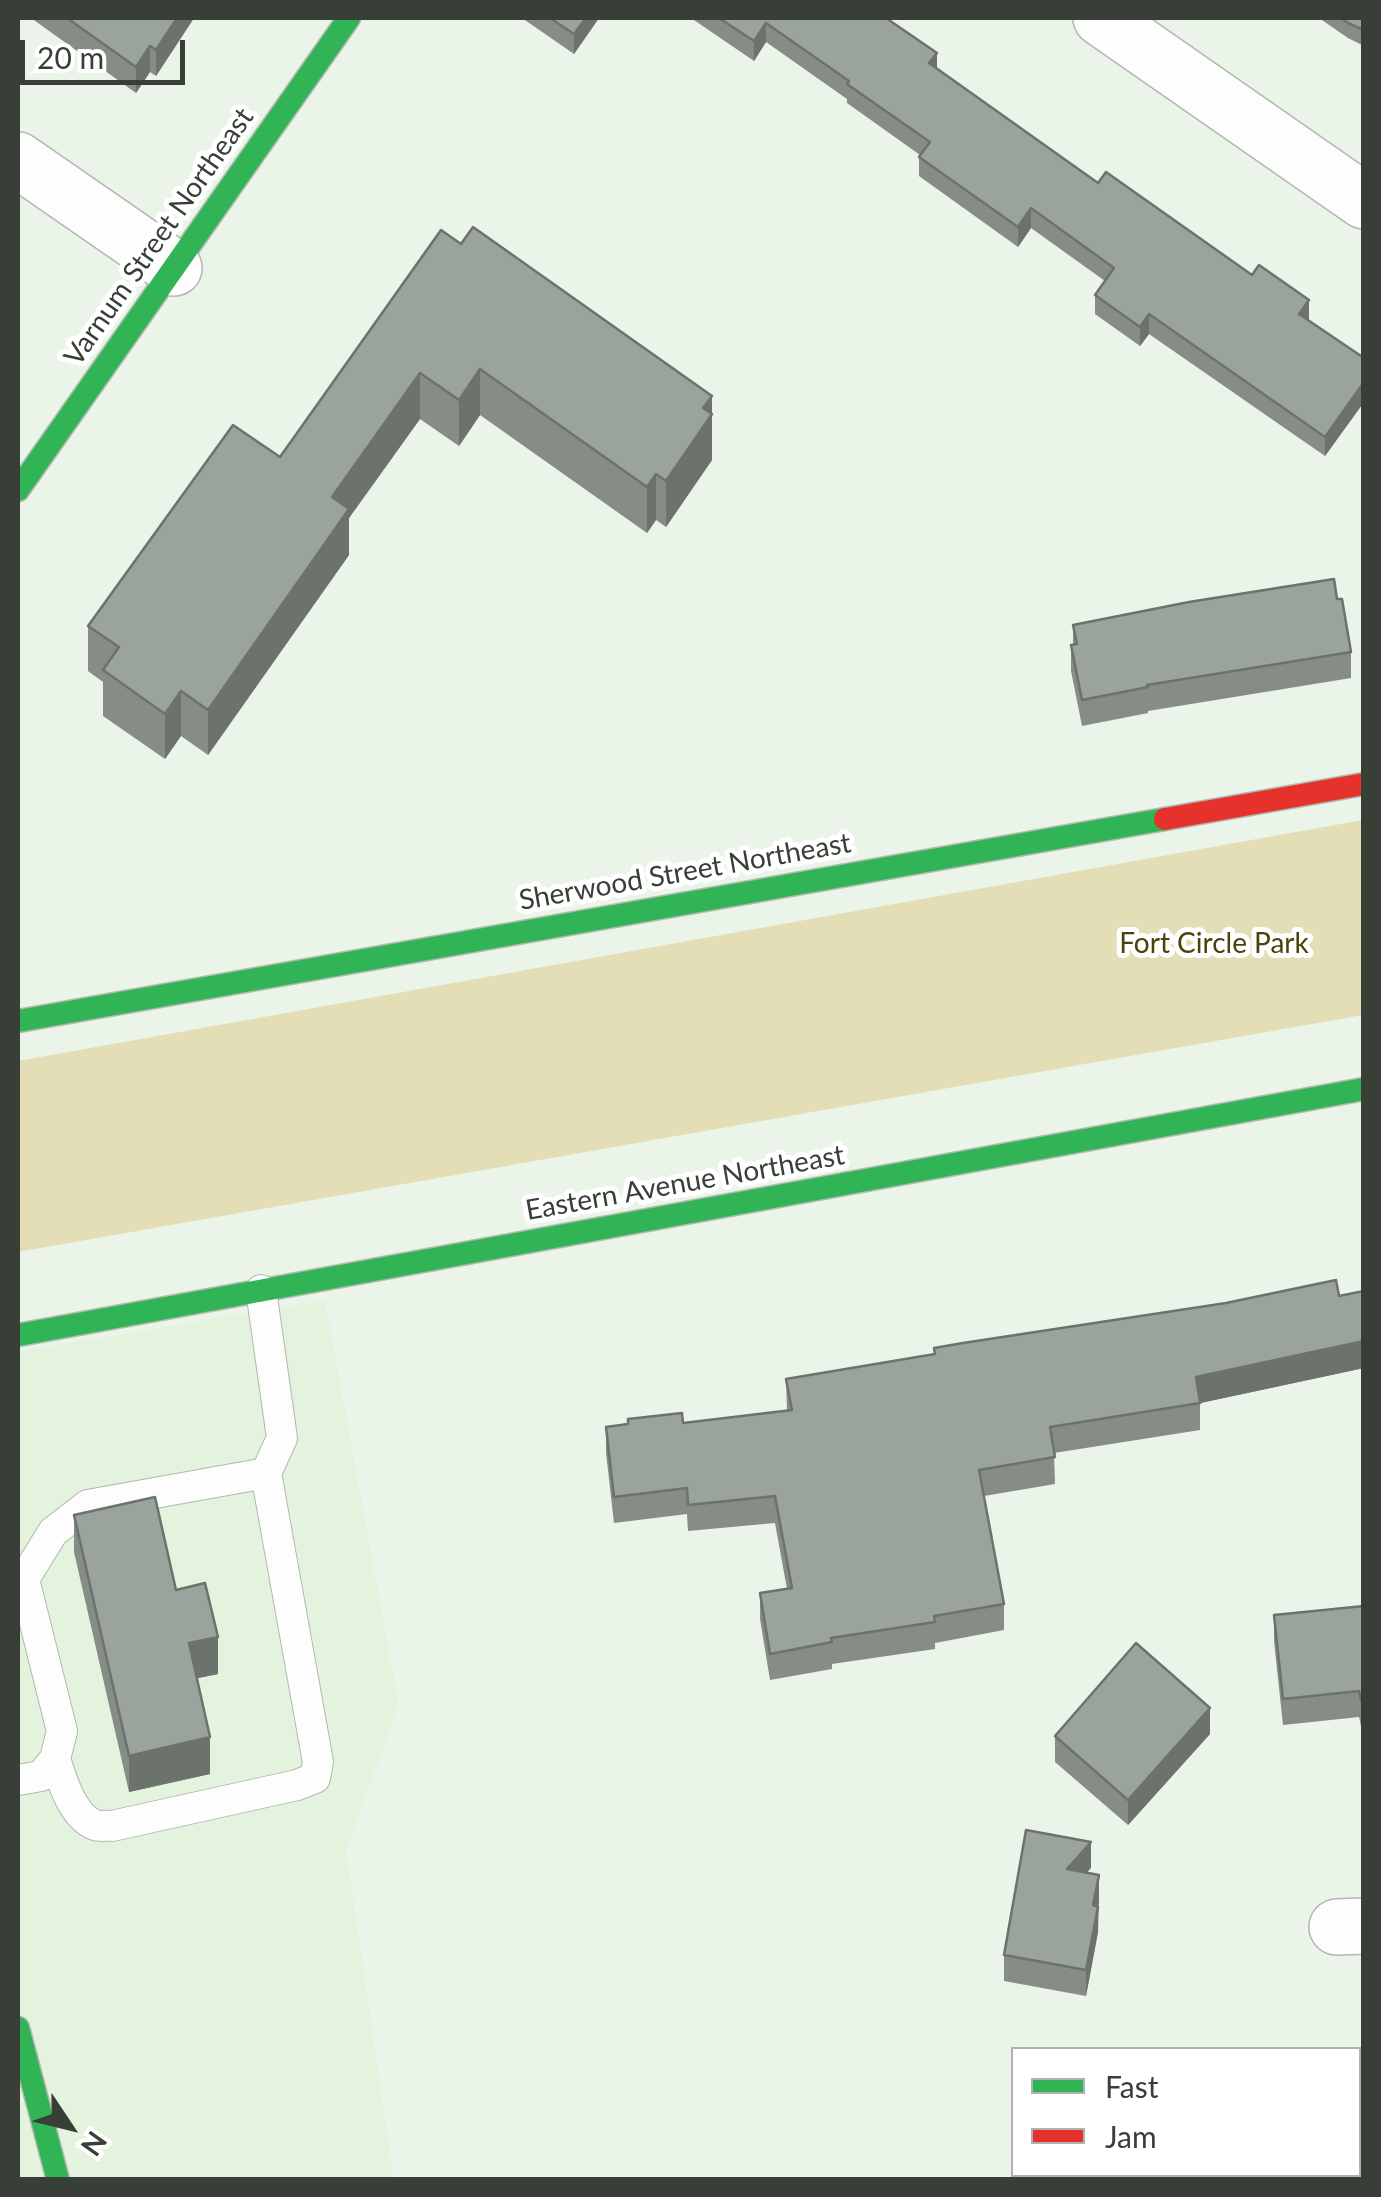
<!DOCTYPE html>
<style>
body{margin:0}
#map{position:relative;width:1381px;height:2197px;overflow:hidden;background:#ebf4e8;font-family:Lato,sans-serif}
canvas{display:block}
.frame{position:absolute;inset:0;border:20px solid #383f36;pointer-events:none}
.legend{position:absolute;left:1011px;top:2047px;width:350px;height:130px;box-sizing:border-box;background:#fff;border:2px solid #afb2af;margin:0;padding:12px 18px;list-style:none;font-size:30px;color:#383f36}
.legend li{display:flex;align-items:center;gap:20px;height:50px}
.legend b{width:50px;border:2px solid #afb2af}
.north{position:absolute;left:20px;top:2077px;width:100px;height:100px;-webkit-text-stroke:8px #fff;paint-order:stroke;rotate:125deg;font-size:28px;font-weight:700;line-height:40px;text-align:center;color:#383f36}
.north::after{content:'';display:block;margin:auto;width:35px;height:45px;background:#383f36;clip-path:polygon(50% 0,100% 100%,50% 72%,0 100%)}
.scale{position:absolute;left:20px;top:40px;width:165px;height:45px;box-sizing:border-box;border:5px solid #383f36;border-top:0;padding-left:12px;font-size:30px;line-height:35px;white-space:nowrap;color:#383f36;-webkit-text-stroke:8px #fff;paint-order:stroke}
</style>
<div id="map">
<canvas width="1381" height="2197"></canvas>
<div class="frame"></div>
<ul class="legend">
<li><b style="height:12px;background:#30b455"></b>Fast</li>
<li><b style="height:12px;background:#e5322d"></b>Jam</li>
</ul>
<div class="north">N</div>
<div class="scale">20 m</div>
</div>
<script>
const g = document.querySelector('canvas').getContext('2d');
g.lineJoin = 'round';
function paint(path, color) {
  g.fillStyle = color;
  g.fill(path, 'evenodd');
}
function stroke(path, color, width, dash) {
  g.strokeStyle = color;
  g.lineWidth = width;
  g.lineCap = dash ? 'butt' : 'round';
  g.setLineDash(dash || []);
  g.stroke(path);
}
function write(font, color, halo, rows, align = 'center') {
  g.font = font + ' Lato,sans-serif';
  g.lineWidth = 10;
  g.setLineDash([]);
  g.textBaseline = 'middle';
  g.strokeStyle = halo;
  g.fillStyle = color;
  for (const [text, x, y, turn = 0] of rows) {
    g.save();
    g.translate(x, y);
    g.rotate((+turn || 0) * Math.PI / 180);
    g.textAlign = isNaN(turn) ? turn : align;
    if (halo) g.strokeText(text, 0, 0);
    g.fillText(text, 0, 0);
    g.restore();
  }
}
paint(new Path2D(`
 M 325,1300 L 399,1705 L 346,1850 L 394,2179 L 18,2180 L 18,1352 Z`), '#e3f3de');
paint(new Path2D(`
 M 1363,820 L 1363,1015 L 18,1252 L 18,1061 Z`), '#e3deb6');
const lane = new Path2D(`
 M 18,1580 L 24,1579 L 53,1532 L 88,1505 L 266,1473 L 282,1438 L 261,1290
 M 55,1759 C 62,1780 72,1816 95,1825 C 100,1827 107,1825 112,1826 L 297,1785 L 315,1778 L 318,1762 L 266,1473
 M 18,1780 L 41,1776 L 55,1759 L 62,1731 L 24,1579`);
const street = new Path2D(`
 M 1101,18 L 1364,201
 M 18,160 L 174,268
 M 1337,1927 L 1364,1926`);
const fast = new Path2D(`
 M 18,490 L 349,18
 M 18,1021 L 1165,819
 M 18,1335 L 1364,1089
 M 18,2028 L 58,2180`);
const jam = new Path2D(`
 M 1165,819 L 1364,784`);
stroke(lane, '#b1b8af', 32);
stroke(street, '#b1b8af', 58);
stroke(fast, '#b1b8af', 25);
stroke(jam, '#b1b8af', 25);
stroke(lane, '#fcfdfc', 30);
stroke(street, '#fcfdfc', 55);
stroke(fast, '#30b455', 22);
stroke(jam, '#e5322d', 22);
paint(new Path2D(`
 M 31,18 L 194,18 L 156,76 L 150,72 L 136,93 Z
 M 522,18 L 599,18 L 574,54 Z
 M 691,18 L 886,18 L 937,68 L 1098,183 L 1308,320 L 1364,358 L 1364,402 L 1325,456 L 1149,334 L 1140,346 L 1095,314 L 1095,295 L 1105,281 L 1031,228 L 1018,247 L 919,176 L 919,157 L 920,155 L 847,103 L 847,99 L 766,42 L 754,61 Z
 M 1319,18 L 1364,18 L 1364,46 L 1348,38 Z
 M 461,244 L 712,396 L 712,460 L 666,527 L 656,520 L 647,533 L 480,415 L 459,446 L 420,419 L 349,518 L 349,555 L 208,755 L 181,736 L 165,759 L 103,716 L 103,682 L 88,671 L 88,626 L 280,457 Z
 M 1337,599 L 1351,652 L 1351,678 L 1148,711 L 1148,713 L 1082,726 L 1071,671 L 1071,645 L 1073,644 L 1073,625 Z
 M 1364,1291 L 1364,1368 L 1200,1403 L 1200,1430 L 1054,1453 L 1055,1484 L 984,1496 L 1004,1604 L 1004,1630 L 935,1643 L 935,1649 L 832,1664 L 832,1669 L 770,1680 L 760,1619 L 760,1593 L 787,1589 L 775,1523 L 688,1531 L 687,1514 L 614,1523 L 606,1453 L 606,1427 L 683,1423 L 787,1411 L 786,1379 L 934,1354 L 934,1348 L 1339,1296 Z
 M 74,1515 L 176,1590 L 218,1674 L 197,1678 L 210,1774 L 129,1792 L 74,1552 Z
 M 1364,1606 L 1364,1726 L 1361,1726 L 1359,1717 L 1283,1725 L 1274,1641 L 1274,1615 Z
 M 1210,1734 L 1128,1825 L 1055,1762 L 1055,1736 Z
 M 1091,1868 L 1086,1873 L 1099,1901 L 1098,1932 L 1086,1996 L 1004,1981 L 1004,1955 Z
 M 1117,2174 L 1220,2174 L 1216,2180 L 1124,2180 Z`), '#858d86');
paint(new Path2D(`
 M 177,18 L 194,18 L 156,76 L 156,50 Z
 M 586,18 L 599,18 L 574,54 L 574,34 Z
 M 766,23 L 766,42 L 754,61 L 754,41 Z
 M 150,46 L 150,72 L 136,93 L 136,67 Z
 M 937,53 L 937,72 L 929,63 Z
 M 1031,208 L 1031,228 L 1018,247 L 1018,227 Z
 M 1309,300 L 1309,320 L 1299,314 Z
 M 1149,314 L 1149,334 L 1140,346 L 1140,327 Z
 M 480,369 L 480,415 L 459,446 L 459,400 Z
 M 420,373 L 420,419 L 349,518 L 349,555 L 208,755 L 208,710 L 332,497 Z
 M 1364,382 L 1364,402 L 1325,456 L 1325,437 Z
 M 712,396 L 712,460 L 666,527 L 666,481 L 703,408 Z
 M 656,474 L 656,520 L 647,533 L 647,487 Z
 M 181,691 L 181,736 L 165,759 L 165,714 Z
 M 1364,1341 L 1364,1368 L 1196,1404 L 1196,1377 Z
 M 218,1637 L 218,1674 L 189,1680 L 189,1643 Z
 M 1210,1708 L 1210,1734 L 1128,1825 L 1128,1800 Z
 M 210,1737 L 210,1774 L 129,1792 L 129,1756 Z
 M 1091,1842 L 1091,1868 L 1067,1895 L 1067,1869 Z
 M 1099,1875 L 1099,1901 L 1093,1931 L 1093,1905 Z
 M 1098,1907 L 1098,1932 L 1086,1996 L 1086,1970 Z
 M 1202,2174 L 1220,2174 L 1216,2180 L 1199,2180 Z`), '#6c736d');
const building = new Path2D(`
 M 67,18 L 177,18 L 156,50 L 150,46 L 136,67 Z
 M 550,18 L 586,18 L 574,34 Z
 M 719,18 L 886,18 L 937,53 L 929,63 L 1098,183 L 1106,172 L 1252,275 L 1259,265 L 1309,300 L 1299,314 L 1364,358 L 1364,382 L 1325,437 L 1149,314 L 1140,327 L 1095,295 L 1114,268 L 1031,208 L 1018,227 L 919,157 L 930,142 L 847,84 L 849,81 L 766,23 L 754,41 Z
 M 1341,18 L 1364,18 L 1364,30 L 1348,23 Z
 M 473,227 L 712,396 L 703,408 L 712,414 L 666,481 L 656,474 L 647,487 L 480,369 L 459,400 L 420,373 L 332,497 L 349,509 L 208,710 L 181,691 L 165,714 L 103,670 L 119,647 L 88,626 L 233,425 L 280,457 L 441,230 L 461,244 Z
 M 1334,579 L 1337,599 L 1342,599 L 1351,652 L 1147,685 L 1148,687 L 1082,700 L 1071,645 L 1077,644 L 1073,625 L 1189,602 Z
 M 1336,1280 L 1339,1296 L 1364,1291 L 1364,1341 L 1196,1377 L 1200,1403 L 1050,1427 L 1055,1457 L 979,1470 L 1004,1604 L 934,1616 L 935,1622 L 831,1638 L 832,1642 L 770,1654 L 760,1593 L 792,1588 L 775,1496 L 688,1505 L 687,1488 L 614,1497 L 606,1427 L 628,1424 L 628,1419 L 682,1413 L 683,1423 L 792,1410 L 786,1379 L 935,1354 L 934,1348 L 963,1343 L 1226,1303 Z
 M 155,1497 L 176,1590 L 205,1583 L 218,1637 L 189,1643 L 210,1737 L 129,1756 L 74,1515 Z
 M 1364,1606 L 1364,1700 L 1361,1701 L 1359,1691 L 1283,1699 L 1274,1615 Z
 M 1136,1643 L 1210,1708 L 1128,1800 L 1055,1736 Z
 M 1026,1830 L 1091,1842 L 1067,1869 L 1099,1875 L 1093,1905 L 1098,1907 L 1086,1970 L 1004,1955 Z
 M 1358,2125 L 1364,2126 L 1364,2180 L 1315,2180 L 1315,2174 L 1358,2174 Z
 M 1155,2174 L 1202,2174 L 1199,2180 L 1163,2180 Z`);
paint(building, '#9ba49c');
stroke(building, '#6c736d', 2.5);
write('28px', '#383f36', '#fff', [
 ["Varnum Street Northeast",159,237,-55],
 ["Sherwood Street Northeast",685,872,-10],
 ["Eastern Avenue Northeast",685,1183,-10]
]);
write('28px', '#4d400b', '#fff', [
 ["Fort Circle Park",1214,944]
]);
</script>
